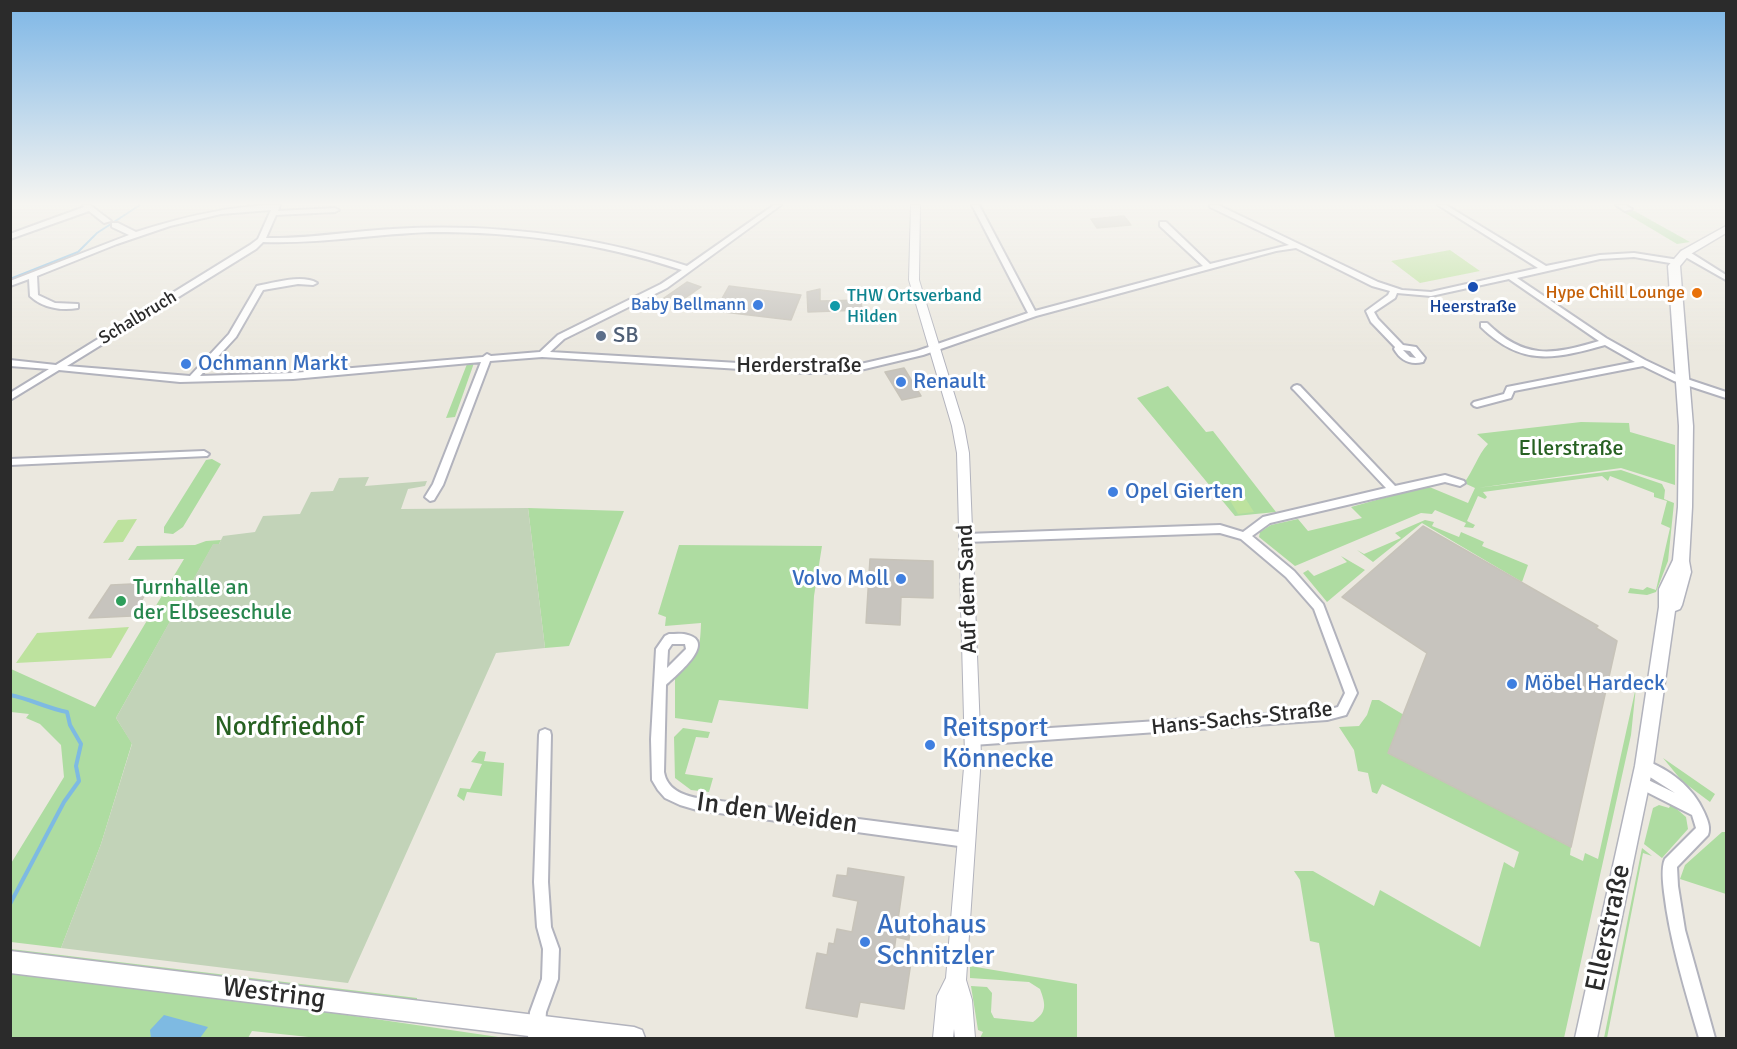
<!DOCTYPE html>
<meta charset="utf-8">
<style>
body{margin:0}
#map{position:relative;width:1737px;height:1049px;overflow:hidden;background:#ebe8df;font-family:Signika,sans-serif}
canvas{display:block}
.frame{position:absolute;inset:0;border:12px solid #2b2b2b;pointer-events:none}
</style>
<div id="map">
<canvas width="1737" height="1049"></canvas>
<div class="frame"></div>
</div>
<script>
const g = document.querySelector('canvas').getContext('2d');
g.lineJoin = 'round';
function paint(path, color) {
  g.fillStyle = color;
  g.fill(path, 'evenodd');
}
function stroke(path, color, width, dash) {
  g.strokeStyle = color;
  g.lineWidth = width;
  g.lineCap = dash ? 'butt' : 'round';
  g.setLineDash(dash || []);
  g.stroke(path);
}
function write(font, color, halo, rows, align = 'center') {
  g.font = font + ' Signika,sans-serif';
  g.lineWidth = 6;
  g.setLineDash([]);
  g.textBaseline = 'middle';
  g.strokeStyle = halo;
  g.fillStyle = color;
  for (const [text, x, y, turn = 0] of rows) {
    g.save();
    g.translate(x, y);
    g.rotate((+turn || 0) * Math.PI / 180);
    g.textAlign = isNaN(turn) ? turn : align;
    if (halo) g.strokeText(text, 0, 0);
    g.fillText(text, 0, 0);
    g.restore();
  }
}
paint(new Path2D(`
 M 1631,209 L 1690,242 L 1677,244 L 1620,210 Z
 M 474,363 L 455,417 L 446,418 L 467,364 Z
 M 1168,386 L 1206,432 L 1213,431 L 1276,512 L 1235,516 L 1137,398 Z
 M 1581,422 L 1629,423 L 1630,432 L 1675,445 L 1675,485 L 1621,468 L 1477,488 L 1621,470 L 1662,484 L 1665,490 L 1664,499 L 1674,503 L 1668,561 L 1656,592 L 1647,595 L 1628,593 L 1630,588 L 1643,590 L 1647,587 L 1656,590 L 1670,528 L 1661,524 L 1667,501 L 1654,497 L 1654,493 L 1610,476 L 1608,481 L 1602,476 L 1483,492 L 1487,497 L 1485,499 L 1478,496 L 1467,521 L 1475,525 L 1473,528 L 1464,527 L 1466,523 L 1435,510 L 1432,514 L 1421,513 L 1295,566 L 1259,537 L 1260,532 L 1271,525 L 1298,519 L 1308,531 L 1362,518 L 1351,507 L 1427,486 L 1468,503 L 1475,488 L 1464,483 C 1474,470 1477,456 1488,444 L 1477,434 Z
 M 212,459 L 221,464 L 183,527 L 173,534 L 164,533 L 164,527 L 206,460 Z
 M 528,508 L 624,511 L 569,646 L 545,648 Z
 M 1425,520 L 1434,522 L 1432,526 L 1459,537 L 1461,532 L 1484,542 L 1482,546 L 1528,565 L 1522,582 L 1422,523 L 1373,562 L 1357,550 L 1364,554 L 1401,538 L 1395,533 Z
 M 221,540 L 219,544 L 213,545 L 116,718 L 132,743 L 101,844 L 61,948 L 11,942 L 10,865 L 64,777 L 61,745 L 40,724 L 26,718 L 29,714 L 11,712 L 11,669 L 95,707 L 184,559 L 128,560 L 137,546 L 195,545 L 206,541 Z
 M 679,545 L 822,546 L 814,596 L 808,709 L 719,700 L 712,723 L 675,718 L 675,675 C 698,655 700,653 701,623 L 665,626 L 666,617 L 658,614 Z
 M 1341,556 L 1365,570 L 1327,602 L 1303,573 L 1308,570 L 1314,576 L 1347,562 Z
 M 1636,687 L 1631,735 L 1564,1038 L 1335,1038 L 1319,943 L 1310,941 L 1300,880 L 1294,871 L 1313,871 L 1374,906 L 1380,890 L 1480,947 L 1504,862 L 1514,868 L 1519,852 L 1382,784 L 1377,794 L 1372,792 L 1368,773 L 1358,771 L 1354,750 L 1339,727 L 1359,726 L 1367,715 L 1372,700 L 1379,700 L 1404,715 L 1388,753 L 1571,847 L 1570,855 L 1583,861 L 1585,853 L 1598,859 Z
 M 683,728 L 710,732 L 708,738 L 696,737 L 685,774 L 713,778 L 709,792 L 691,790 L 675,778 L 674,737 Z
 M 479,751 L 486,752 L 484,761 L 504,763 L 502,796 L 467,792 L 464,801 L 457,796 L 460,788 L 470,789 L 482,764 L 471,762 Z
 M 1663,758 L 1715,794 L 1710,802 L 1682,781 Z
 M 1671,804 L 1686,817 L 1688,829 L 1662,858 L 1644,844 L 1653,808 L 1659,805 L 1669,808 Z
 M 1722,832 L 1726,832 L 1726,894 L 1680,879 L 1685,865 Z
 M 1642,848 L 1652,856 L 1643,853 L 1607,1038 L 1604,1038 Z
 M 11,949 L 417,998 L 417,1000 L 11,953 Z
 M 970,966 L 1077,984 L 1077,1038 L 980,1038 L 983,1032 L 978,1030 L 971,986 L 987,987 L 992,993 L 991,1012 L 994,1018 L 1033,1022 C 1047,1012 1046,1005 1040,989 L 1029,982 L 970,978 Z
 M 10,972 L 307,1009 L 505,1038 L 318,1038 L 252,1031 L 248,1038 L 11,1038 Z`), '#aedca1');
paint(new Path2D(`
 M 369,477 L 365,486 L 427,481 L 425,486 L 408,489 L 401,509 L 528,508 L 545,648 L 496,653 L 348,983 L 61,948 L 101,844 L 132,744 L 116,718 L 213,544 L 219,544 L 223,536 L 255,532 L 263,516 L 300,514 L 311,492 L 333,491 L 339,478 Z`), '#c2d3b8');
paint(new Path2D(`
 M 1450,250 L 1480,271 L 1420,283 L 1391,261 Z
 M 1240,490 L 1254,512 L 1238,514 L 1225,492 Z
 M 137,519 L 123,542 L 103,543 L 118,520 Z
 M 129,627 L 111,658 L 16,663 L 37,633 Z`), '#bde29e');
paint(new Path2D(`
 M 164,1015 L 208,1027 L 200,1038 L 151,1038 L 150,1030 Z`), '#7ebae2');
stroke(new Path2D(`
 M 10,279 L 78,252 L 97,233 L 140,205`), '#7ebae2', 2);
stroke(new Path2D(`
 M 10,695 C 31,699 46,708 67,712 L 70,725 L 81,744 L 76,766 L 79,781 L 64,802 L 10,904`), '#7ebae2', 4);
const building = new Path2D(`
 M 1124,216 L 1131,225 L 1097,228 L 1091,219 Z
 M 687,282 L 701,287 L 675,305 L 661,300 Z
 M 729,286 L 801,295 L 791,320 L 715,311 Z
 M 820,289 L 820,301 L 861,300 L 862,310 L 808,312 L 807,292 Z
 M 904,368 L 921,396 L 902,400 L 885,372 Z
 M 1423,526 L 1598,626 L 1596,628 L 1617,641 L 1571,847 L 1388,753 L 1427,653 L 1342,597 Z
 M 870,559 L 933,561 L 933,598 L 901,597 L 900,625 L 866,623 Z
 M 152,583 L 132,616 L 89,618 L 111,585 Z
 M 848,868 L 904,877 L 898,920 L 911,922 L 909,940 L 896,937 L 893,959 L 911,962 L 904,1009 L 860,1002 L 857,1017 L 806,1008 L 817,953 L 827,955 L 829,943 L 834,944 L 837,929 L 852,932 L 858,901 L 833,896 L 837,875 L 847,876 Z`);
paint(building, '#c7c4be');
stroke(building, '#c7c3b9', 1.5);
const minor = new Path2D(`
 M 83,205 L 90,205 L 111,221 L 104,223 L 89,211 L 10,239 L 10,234 L 84,207 Z
 M 280,205 L 278,211 L 335,208 L 339,210 L 335,212 L 276,215 L 266,238 C 309,239 351,231 393,229 C 494,223 591,235 687,266 L 774,205 L 781,205 L 667,288 L 564,339 L 550,352 L 807,367 L 852,366 L 917,351 L 1028,313 L 972,205 L 979,205 L 1035,311 L 1203,266 L 1160,226 L 1160,222 L 1166,222 L 1210,264 L 1289,245 L 1210,207 L 1210,205 L 1218,205 L 1378,282 L 1402,290 L 1431,292 L 1538,268 L 1438,205 L 1446,205 L 1546,266 L 1600,255 L 1634,253 L 1679,260 L 1679,264 L 1676,264 L 1634,257 L 1600,259 L 1517,278 L 1606,338 L 1645,360 L 1681,377 L 1726,392 L 1726,398 L 1674,381 L 1643,366 L 1514,391 L 1511,398 L 1477,407 L 1474,406 L 1472,404 L 1474,402 L 1504,394 L 1507,387 L 1635,362 L 1605,345 C 1555,359 1522,367 1481,327 L 1481,323 L 1487,323 C 1525,360 1552,355 1599,341 L 1509,279 L 1431,296 L 1397,293 L 1395,298 L 1374,312 L 1378,319 L 1403,345 L 1416,347 L 1425,358 L 1423,362 C 1410,365 1401,361 1394,349 L 1395,347 L 1371,322 L 1366,311 L 1388,295 L 1390,291 L 1372,286 L 1296,248 L 1276,251 L 1036,316 L 923,355 L 852,372 L 807,373 L 542,357 L 490,361 L 443,485 L 434,500 L 430,501 L 425,497 L 433,484 L 481,362 L 293,379 L 180,382 L 59,370 L 10,400 L 10,393 L 49,369 L 10,366 L 10,360 L 56,365 L 250,245 L 258,239 L 271,210 L 221,214 L 170,226 L 117,244 L 37,276 L 38,295 L 55,303 L 78,304 L 78,308 C 61,311 43,308 30,296 L 29,279 L 10,286 L 10,281 L 129,235 L 112,227 L 112,223 L 118,223 L 136,232 C 183,217 232,205 280,205 ZM 431,232 C 519,232 598,242 682,270 L 661,284 L 558,335 L 540,352 L 491,356 L 487,354 L 483,357 L 293,373 L 200,376 L 236,337 L 263,290 L 298,284 L 313,285 L 317,283 C 302,274 274,283 257,286 L 229,334 L 190,376 L 67,366 L 256,249 L 263,242 C 319,244 375,234 431,232 ZM 1403,350 L 1410,351 L 1416,358 L 1410,357 Z
 M 1616,205 L 1625,205 L 1632,209 L 1625,211 Z
 M 1682,251 L 1688,251 L 1726,275 L 1726,280 L 1682,255 Z
 M 1297,385 L 1300,386 L 1395,486 L 1445,475 L 1464,481 L 1465,483 L 1460,486 L 1445,482 L 1270,523 L 1252,536 L 1294,571 L 1323,604 L 1357,693 L 1346,715 L 1327,720 L 973,745 L 968,743 L 967,739 L 968,735 L 973,733 L 1327,710 L 1338,707 L 1345,693 L 1314,609 L 1286,577 L 1241,539 L 1220,533 L 966,542 L 961,538 L 966,534 L 1220,525 L 1243,532 L 1263,517 L 1386,488 L 1294,390 L 1292,388 L 1294,386 Z
 M 204,451 L 209,454 L 207,456 L 10,465 L 10,459 Z
 M 669,634 C 675,634 683,633 688,635 C 717,643 675,676 666,685 L 664,772 C 667,789 682,795 697,798 L 966,833 L 971,835 L 973,840 L 971,845 L 966,847 L 697,810 L 680,805 L 665,798 L 658,790 L 652,780 L 651,739 L 656,649 L 665,636 ZM 672,644 L 685,644 L 686,649 L 667,668 L 668,650 Z
 M 545,729 L 550,731 L 551,735 L 548,882 L 551,927 L 559,949 L 558,979 L 546,1012 L 544,1038 L 528,1038 L 530,1012 L 542,979 L 543,949 L 537,927 L 534,882 L 539,735 L 540,731 Z
 M 1644,760 C 1669,769 1693,787 1704,812 C 1707,819 1711,827 1708,835 L 1677,867 L 1678,886 L 1685,930 L 1715,1038 L 1699,1038 C 1685,990 1670,942 1664,892 C 1663,882 1661,868 1665,859 L 1696,828 L 1692,815 L 1635,786 L 1633,782 L 1635,778 L 1640,776 L 1675,793 L 1639,770 L 1637,766 L 1639,762 Z`);
const tertiary = new Path2D(`
 M 911,205 L 920,205 L 919,280 L 964,426 L 969,453 L 981,756 L 966,980 L 972,1000 L 975,1038 L 955,1038 L 954,1029 L 953,1038 L 933,1038 L 937,996 L 946,978 L 965,756 L 957,453 L 952,426 L 909,280 Z`);
const secondary = new Path2D(`
 M 1726,226 L 1726,233 L 1689,255 L 1680,266 L 1693,426 L 1692,507 L 1689,561 L 1691,572 L 1682,605 L 1680,609 L 1675,611 L 1653,766 L 1597,1038 L 1575,1038 L 1635,766 L 1659,607 L 1659,589 L 1673,560 L 1678,507 L 1679,426 L 1668,266 L 1681,251 Z
 M 10,951 L 634,1027 L 642,1030 L 645,1038 L 545,1038 L 10,973 Z`);
stroke(minor, '#b2b3bd', 4);
stroke(tertiary, '#b2b3bd', 2);
stroke(secondary, '#b2b3bd', 3);
paint(minor, '#fff');
paint(tertiary, '#fff');
paint(secondary, '#fff');
const sky = g.createLinearGradient(0, 0, 0, 351);
sky.addColorStop(0, '#7db6e6');
sky.addColorStop(0.58, '#f6f5f1');
sky.addColorStop(1, '#f6f5f100');
g.fillStyle = sky;
g.fillRect(0, 0, 1737, 351);
for (const [x, y, r, color] of [
 [1473,287,6,"#1a4fb4"],
 [1697,293,6,"#e8710a"],
 [758,305,6,"#3f7fe0"],
 [835,306,6,"#0f9aa8"],
 [601,336,6,"#5c6f8a"],
 [186,364,6,"#3f7fe0"],
 [901,382,6,"#3f7fe0"],
 [1113,492,6,"#3f7fe0"],
 [901,579,6,"#3f7fe0"],
 [121,601,6,"#2e9e5b"],
 [1512,684,6,"#3f7fe0"],
 [930,745,6,"#3f7fe0"],
 [865,942,6,"#3f7fe0"]
]) {
  const dot = new Path2D();
  dot.arc(x, y, r, 0, 2 * Math.PI);
  g.fillStyle = color;
  g.fill(dot);
  stroke(dot, '#fff', 2);
}
write('18px', '#c56008', '#fff', [
 ["Hype Chill Lounge",1685,293]
], 'right');
write('18px', '#0d838f', '#fff', [
 ["THW Ortsverband",847,296],
 ["Hilden",847,317]
], 'left');
write('18px', '#366cbe', '#fff', [
 ["Baby Bellmann",746,305]
], 'right');
write('18px', '#164399', '#fff', [
 ["Heerstraße",1473,307]
]);
write('18px', '#2b2b2b', '#fff', [
 ["Schalbruch",138,318,-31]
]);
write('22px', '#4e5e75', '#fff', [
 ["SB",613,336]
], 'left');
write('22px', '#366cbe', '#fff', [
 ["Ochmann Markt",198,364],
 ["Renault",913,382],
 ["Opel Gierten",1125,492],
 ["Volvo Moll",889,579,"right"],
 ["Möbel Hardeck",1524,684]
], 'left');
write('22px', '#2b2b2b', '#fff', [
 ["Herderstraße",799,366],
 ["Auf dem Sand",968,589,-92],
 ["Hans-Sachs-Straße",1242,719,-6]
]);
write('22px', '#276122', '#fff', [
 ["Ellerstraße",1571,449]
]);
write('22px', '#27864d', '#fff', [
 ["Turnhalle an",133,588],
 ["der Elbseeschule",133,613]
], 'left');
write('27px', '#276122', '#fff', [
 ["Nordfriedhof",289,728]
]);
write('27px', '#366cbe', '#fff', [
 ["Reitsport",942,729],
 ["Könnecke",942,760],
 ["Autohaus",877,926],
 ["Schnitzler",877,957]
], 'left');
write('27px', '#2b2b2b', '#fff', [
 ["In den Weiden",777,814,8],
 ["Ellerstraße",1609,928,-78],
 ["Westring",274,994,7]
]);
</script>
